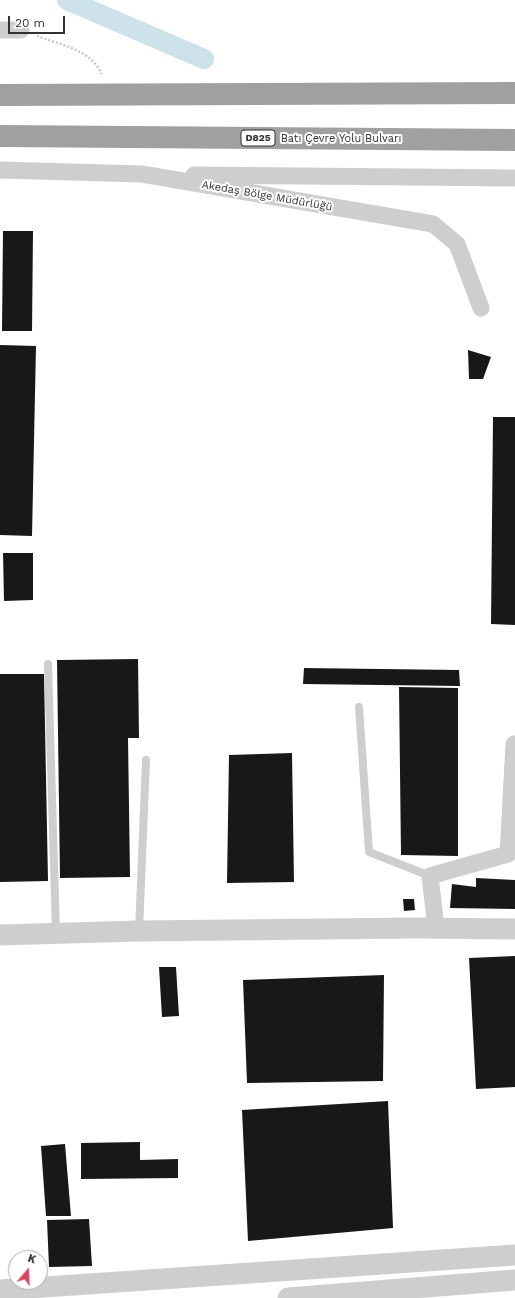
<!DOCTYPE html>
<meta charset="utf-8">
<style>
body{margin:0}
#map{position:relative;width:515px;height:1298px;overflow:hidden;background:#fff;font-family:"Work Sans",sans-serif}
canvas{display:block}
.north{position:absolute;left:8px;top:1250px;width:40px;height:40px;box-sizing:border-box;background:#fff;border:1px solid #adadad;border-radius:50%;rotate:19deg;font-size:11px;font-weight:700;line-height:16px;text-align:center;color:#313131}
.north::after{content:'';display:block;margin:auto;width:14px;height:18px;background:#d64564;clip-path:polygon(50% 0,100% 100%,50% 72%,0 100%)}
.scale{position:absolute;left:8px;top:16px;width:57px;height:18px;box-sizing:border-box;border:2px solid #313131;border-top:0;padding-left:5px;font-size:12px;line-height:14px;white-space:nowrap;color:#313131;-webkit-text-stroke:3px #fff;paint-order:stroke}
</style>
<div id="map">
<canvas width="515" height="1298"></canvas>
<div class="north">K</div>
<div class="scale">20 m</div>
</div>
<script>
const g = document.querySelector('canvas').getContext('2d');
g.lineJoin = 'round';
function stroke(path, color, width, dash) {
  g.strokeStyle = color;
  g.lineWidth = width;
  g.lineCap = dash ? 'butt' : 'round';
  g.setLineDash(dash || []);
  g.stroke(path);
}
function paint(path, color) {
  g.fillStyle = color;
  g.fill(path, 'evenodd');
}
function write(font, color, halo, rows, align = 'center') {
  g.font = font + ' "Work Sans",sans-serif';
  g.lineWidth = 4;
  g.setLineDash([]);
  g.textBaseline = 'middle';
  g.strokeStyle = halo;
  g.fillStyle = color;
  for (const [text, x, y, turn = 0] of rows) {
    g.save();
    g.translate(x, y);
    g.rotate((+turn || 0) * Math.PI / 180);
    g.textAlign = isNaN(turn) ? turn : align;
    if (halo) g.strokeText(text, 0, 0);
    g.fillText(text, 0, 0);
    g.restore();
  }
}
stroke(new Path2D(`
 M 67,0 L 204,59`), '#cce1e8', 20);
paint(new Path2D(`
 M 3,231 L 33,231 L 32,331 L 2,331 Z
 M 0,345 L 36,346 L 32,536 L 0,535 Z
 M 468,350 L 491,357 L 483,379 L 469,379 Z
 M 493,417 L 515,417 L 515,625 L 491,624 Z
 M 3,553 L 33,553 L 33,600 L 4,601 Z
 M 138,659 L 139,738 L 128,738 L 130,877 L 60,878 L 57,660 Z
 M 304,668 L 459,670 L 460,686 L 303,684 Z
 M 0,674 L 44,674 L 48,881 L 0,882 Z
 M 399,687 L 458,688 L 458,856 L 401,855 Z
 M 292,753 L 294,882 L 227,883 L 229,755 Z
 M 476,878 L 515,880 L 515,909 L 450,908 L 452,884 L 476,887 Z
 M 403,899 L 414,899 L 415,910 L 404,911 Z
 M 515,956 L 515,1087 L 476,1089 L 469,958 Z
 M 159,967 L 176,967 L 179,1016 L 162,1017 Z
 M 384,975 L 383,1081 L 247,1083 L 243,980 Z
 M 388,1101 L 393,1228 L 248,1241 L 242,1110 Z
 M 140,1142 L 140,1160 L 178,1159 L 178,1178 L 81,1179 L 81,1143 Z
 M 65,1144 L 71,1216 L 46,1216 L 41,1146 Z
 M 89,1219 L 92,1266 L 49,1267 L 47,1220 Z`), '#181818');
stroke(new Path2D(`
 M 37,36 C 58,44 93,50 101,74`), '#c8c8c8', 2.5, [2, 2]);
stroke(new Path2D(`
 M 48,664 L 56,932
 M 359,707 L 369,852 L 430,876
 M 139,931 L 146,760`), '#cecece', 8);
stroke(new Path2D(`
 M 0,30 L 21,30
 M 0,170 L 142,174 L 433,224 L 457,244 L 481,308
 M 194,175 L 515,178
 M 436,928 L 430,876 L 508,854 L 514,744`), '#cecece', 17);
stroke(new Path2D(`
 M 0,935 L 139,931 L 417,928 L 515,929
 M 0,1290 L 515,1255
 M 288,1298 L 515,1280`), '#cecece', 21);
stroke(new Path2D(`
 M 0,95 L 515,93
 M 0,136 L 515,140`), '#a0a0a0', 22);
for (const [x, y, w] of [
 [258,138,34]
]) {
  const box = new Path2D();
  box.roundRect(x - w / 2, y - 8, w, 16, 3);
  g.fillStyle = '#fff';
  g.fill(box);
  stroke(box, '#313131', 1);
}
write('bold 10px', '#313131', null, [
 ["D825",258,138]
]);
write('11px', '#313131', '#fff', [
 ["Batı Çevre Yolu Bulvarı",341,139],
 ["Akedaş Bölge Müdürlüğü",267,196,10]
]);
</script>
